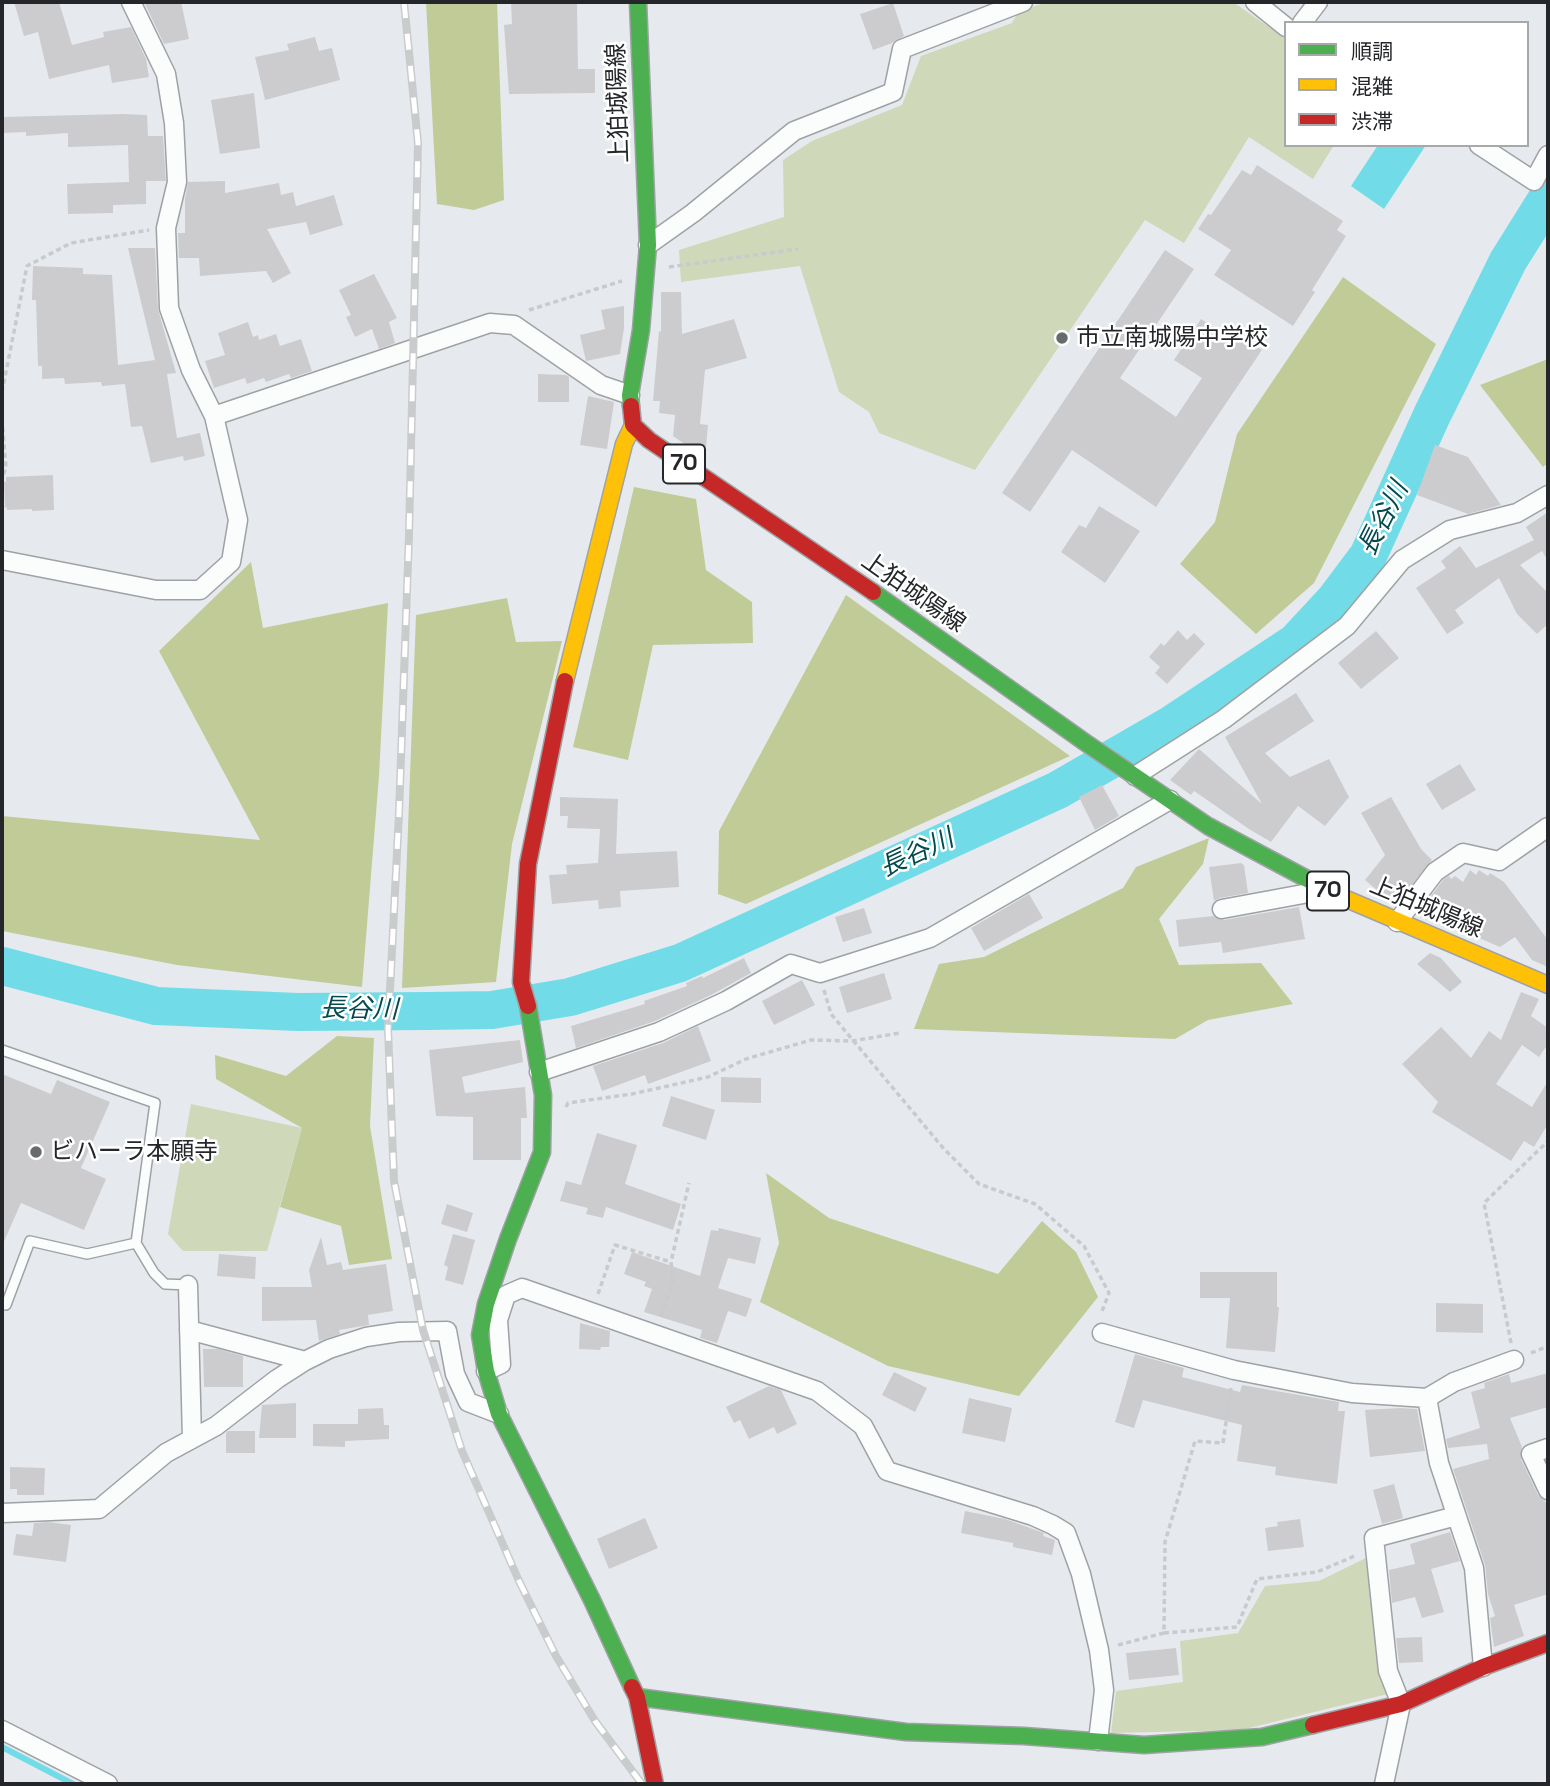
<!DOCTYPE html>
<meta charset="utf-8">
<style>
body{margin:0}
#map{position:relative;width:1550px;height:1786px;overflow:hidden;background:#e6eaee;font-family:"Space Grotesk","Noto Sans JP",sans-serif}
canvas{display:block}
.frame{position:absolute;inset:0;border:4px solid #242629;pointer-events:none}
.legend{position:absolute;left:1284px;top:21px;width:245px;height:126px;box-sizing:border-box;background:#fff;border:2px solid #a7a8a9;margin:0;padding:9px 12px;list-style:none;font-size:21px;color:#242629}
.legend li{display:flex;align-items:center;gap:14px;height:35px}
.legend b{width:35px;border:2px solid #a7a8a9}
</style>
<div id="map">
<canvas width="1550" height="1786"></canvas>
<div class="frame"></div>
<ul class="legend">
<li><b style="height:9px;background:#4caf50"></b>順調</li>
<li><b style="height:9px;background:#ffc107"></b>混雑</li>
<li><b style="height:9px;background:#c62828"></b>渋滞</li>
</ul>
</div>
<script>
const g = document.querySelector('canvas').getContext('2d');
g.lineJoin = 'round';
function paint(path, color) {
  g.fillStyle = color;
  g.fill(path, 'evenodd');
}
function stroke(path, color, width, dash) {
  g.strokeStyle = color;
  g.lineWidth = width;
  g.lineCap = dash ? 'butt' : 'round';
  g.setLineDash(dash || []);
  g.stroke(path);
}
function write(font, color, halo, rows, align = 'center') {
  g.font = font + ' "Space Grotesk","Noto Sans JP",sans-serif';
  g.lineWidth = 5;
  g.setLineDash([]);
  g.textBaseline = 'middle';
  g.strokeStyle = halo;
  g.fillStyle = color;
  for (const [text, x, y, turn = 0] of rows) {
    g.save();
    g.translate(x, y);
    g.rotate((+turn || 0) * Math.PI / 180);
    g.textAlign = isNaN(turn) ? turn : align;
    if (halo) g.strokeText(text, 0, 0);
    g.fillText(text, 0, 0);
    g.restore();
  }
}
paint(new Path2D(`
 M 1048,2 L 1233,2 L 1286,39 L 1286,145 L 1334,145 L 1313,179 L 1249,137 L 1184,243 L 1145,220 L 975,470 L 879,433 L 869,412 L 839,392 L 800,266 L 681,282 L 679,250 L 784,217 L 783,160 L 812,141 L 902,105 L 921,56 L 1012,23 L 1019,11 Z
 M 191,1104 L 302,1128 L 267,1251 L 183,1251 L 168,1234 Z
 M 1370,1556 L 1388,1694 L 1241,1730 L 1111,1733 L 1116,1691 L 1183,1682 L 1180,1641 L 1238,1633 L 1265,1586 L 1319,1581 Z`), '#cfd8b9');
paint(new Path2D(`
 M 426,2 L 497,2 L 504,200 L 474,210 L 437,204 Z
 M 1343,277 L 1436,344 L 1314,583 L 1256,634 L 1180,564 L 1215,522 L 1237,434 Z
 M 1548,359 L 1548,463 L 1543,467 L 1480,385 Z
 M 634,487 L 696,499 L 706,570 L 752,602 L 753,643 L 653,645 L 628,760 L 573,747 Z
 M 251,562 L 263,628 L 388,603 L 379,776 L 362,987 L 177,965 L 2,931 L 2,816 L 260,840 L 159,651 Z
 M 846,595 L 1070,756 L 746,904 L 718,894 L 719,831 Z
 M 507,598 L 516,642 L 562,641 L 512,844 L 496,982 L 402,988 L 416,615 Z
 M 1209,838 L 1203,864 L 1159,919 L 1179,965 L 1261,963 L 1293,1004 L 1208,1020 L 1175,1039 L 914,1029 L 939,964 L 984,957 L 1123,888 L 1136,867 Z
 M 337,1036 L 374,1038 L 370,1126 L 392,1259 L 349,1265 L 341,1226 L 280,1207 L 302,1128 L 216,1079 L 215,1055 L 286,1076 Z
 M 766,1173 L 829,1218 L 998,1274 L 1042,1221 L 1076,1252 L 1098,1297 L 1019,1396 L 888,1366 L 760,1302 L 779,1243 Z`), '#c0cb98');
paint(new Path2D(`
 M 1378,145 L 1426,145 L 1384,209 L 1351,186 Z`), '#71dce8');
stroke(new Path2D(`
 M 2,1747 L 73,1784`), '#71dce8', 6);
stroke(new Path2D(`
 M 2,966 L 156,1006 L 298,1012 L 429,1011 L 492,1010 L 570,997 L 680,963 L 1058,790 L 1169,726 L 1296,642 L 1335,600 L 1368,556 L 1432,415 L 1508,261 L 1548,197`), '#71dce8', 38);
paint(new Path2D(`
 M 14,2 L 59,2 L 72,45 L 104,37 L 103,32 L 131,27 L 146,59 L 149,77 L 112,83 L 109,65 L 49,79 L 38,32 L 24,36 Z
 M 144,2 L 181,2 L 189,39 L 164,44 Z
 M 511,2 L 577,2 L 578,69 L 595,69 L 595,93 L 509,94 L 504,25 L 512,24 Z
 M 893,3 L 904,36 L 892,43 L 873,50 L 860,14 Z
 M 315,37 L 319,51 L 332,48 L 340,80 L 265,100 L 255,57 L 289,50 L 287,44 Z
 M 254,93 L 260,148 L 220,154 L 211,100 Z
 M 122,114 L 147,115 L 148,136 L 163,136 L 166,181 L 146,181 L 146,204 L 113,205 L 113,213 L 68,214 L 67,184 L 129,182 L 128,145 L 68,147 L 68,133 L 26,136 L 26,132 L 2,133 L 2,117 Z
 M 1257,165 L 1343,221 L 1337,230 L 1346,236 L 1312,290 L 1315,292 L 1293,326 L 1214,275 L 1231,250 L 1198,229 L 1208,214 L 1211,215 L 1242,170 L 1251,175 Z
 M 225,181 L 225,193 L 279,183 L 281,195 L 293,192 L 296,206 L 334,195 L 343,225 L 310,235 L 306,222 L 267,229 L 291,273 L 273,283 L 266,271 L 200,276 L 199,258 L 179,258 L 178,233 L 185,233 L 185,199 L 188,182 Z
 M 128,248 L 155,248 L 158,309 L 176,373 L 167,374 L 177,438 L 200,433 L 205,456 L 184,461 L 183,456 L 151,463 L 142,426 L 131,427 L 125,384 L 102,386 L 101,382 L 65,384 L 64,378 L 42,379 L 42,366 L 38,366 L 36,300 L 32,300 L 33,266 L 83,268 L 83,274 L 112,275 L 118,365 L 155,360 Z
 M 1165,250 L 1194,269 L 1120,378 L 1176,417 L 1202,378 L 1174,360 L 1201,319 L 1231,339 L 1235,333 L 1262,350 L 1156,507 L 1072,450 L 1030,512 L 1002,493 Z
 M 374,274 L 397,318 L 389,322 L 395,343 L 379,349 L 372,329 L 355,337 L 346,317 L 351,315 L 339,290 Z
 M 661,292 L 681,292 L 682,334 L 734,319 L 747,358 L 705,370 L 700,424 L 708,425 L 706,447 L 686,445 L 673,436 L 675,415 L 659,413 L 660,401 L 653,401 L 659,331 L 661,332 Z
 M 624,306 L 624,328 L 620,354 L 586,361 L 580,335 L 605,329 L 601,310 Z
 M 248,322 L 253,337 L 258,335 L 259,340 L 276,334 L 280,346 L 301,339 L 312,371 L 291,378 L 289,374 L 266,382 L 264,378 L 247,384 L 245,378 L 214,388 L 205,361 L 225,355 L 218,333 Z
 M 538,374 L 566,375 L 569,377 L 569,402 L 538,402 Z
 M 588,396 L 614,402 L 607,449 L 580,445 Z
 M 1435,445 L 1468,457 L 1501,505 L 1468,514 L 1417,495 Z
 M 53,475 L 54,510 L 32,511 L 32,509 L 7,510 L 7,507 L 5,508 L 4,482 L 6,482 L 6,477 Z
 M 1099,506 L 1140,531 L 1105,583 L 1061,552 L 1079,525 L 1086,528 Z
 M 1548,512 L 1548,561 L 1542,551 L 1520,565 L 1548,593 L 1548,624 L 1537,634 L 1517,614 L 1499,578 L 1455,610 L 1464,623 L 1447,634 L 1416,588 L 1446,568 L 1441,561 L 1460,546 L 1476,568 L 1534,540 L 1526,527 Z
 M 1178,630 L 1187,640 L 1194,633 L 1205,644 L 1167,684 L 1155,673 L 1160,667 L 1149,657 L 1161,643 L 1164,646 Z
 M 1376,631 L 1399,658 L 1361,689 L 1338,663 Z
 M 1296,693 L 1314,721 L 1265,753 L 1290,777 L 1329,759 L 1349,797 L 1325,826 L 1298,806 L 1271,842 L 1249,829 L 1194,791 L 1191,795 L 1170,780 L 1199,749 L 1262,804 L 1225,737 Z
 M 1460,764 L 1476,790 L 1442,810 L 1426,784 Z
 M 1102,785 L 1119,816 L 1095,830 L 1079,797 Z
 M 560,797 L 618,799 L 616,854 L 677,851 L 679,887 L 620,891 L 621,907 L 599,909 L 598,900 L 552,904 L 549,875 L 567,874 L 566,865 L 598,863 L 600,829 L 567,828 L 568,816 L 560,816 Z
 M 1391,797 L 1421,849 L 1432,860 L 1397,903 L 1384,896 L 1365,880 L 1385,855 L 1361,813 Z
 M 1241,863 L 1244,865 L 1248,893 L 1220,898 L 1214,901 L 1209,867 Z
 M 1470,870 L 1476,875 L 1479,870 L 1488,876 L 1490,873 L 1504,882 L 1548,940 L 1548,967 L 1532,960 L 1515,937 L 1500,947 L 1419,912 L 1443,880 L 1449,876 L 1451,879 L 1455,876 L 1463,882 Z
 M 1029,894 L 1043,918 L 984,951 L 971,928 Z
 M 1299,907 L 1305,939 L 1223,953 L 1221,942 L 1179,947 L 1176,920 L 1213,916 L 1224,920 Z
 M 864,908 L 872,933 L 843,942 L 835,917 Z
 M 1430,953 L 1441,958 L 1462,982 L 1450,992 L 1417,964 Z
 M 744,958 L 751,973 L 711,995 L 655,1021 L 576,1048 L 571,1026 L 645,1004 L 644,1001 L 687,986 L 686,983 L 702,976 L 703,978 Z
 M 884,973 L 892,999 L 847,1013 L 839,987 Z
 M 802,980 L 815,1005 L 774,1025 L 762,1001 Z
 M 1521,992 L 1539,999 L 1531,1016 L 1548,1028 L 1548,1044 L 1539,1057 L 1522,1045 L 1496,1084 L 1532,1107 L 1548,1081 L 1548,1124 L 1534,1147 L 1524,1141 L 1511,1161 L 1432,1112 L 1438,1102 L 1402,1064 L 1441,1027 L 1471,1058 L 1489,1031 L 1501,1040 Z
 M 698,1026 L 711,1061 L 648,1084 L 645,1075 L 602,1091 L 593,1066 L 663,1043 Z
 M 520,1040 L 523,1062 L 462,1077 L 465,1093 L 525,1087 L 527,1118 L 521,1118 L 521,1160 L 473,1160 L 473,1117 L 436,1116 L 429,1050 Z
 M 2,1074 L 51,1094 L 57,1080 L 110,1102 L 81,1168 L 106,1179 L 84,1230 L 21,1203 L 2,1246 Z
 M 721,1077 L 761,1078 L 761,1103 L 721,1102 Z
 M 671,1096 L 715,1110 L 706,1140 L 662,1126 Z
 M 597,1133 L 637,1145 L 625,1184 L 681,1204 L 673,1230 L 606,1207 L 603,1218 L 586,1214 L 588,1208 L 560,1201 L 566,1181 L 581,1185 Z
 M 447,1204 L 473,1213 L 467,1232 L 441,1224 Z
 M 719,1228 L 761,1238 L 755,1264 L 728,1258 L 718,1288 L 752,1299 L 746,1317 L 728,1311 L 717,1343 L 700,1338 L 702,1330 L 644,1312 L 652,1289 L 644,1286 L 646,1282 L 624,1274 L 632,1252 L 700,1276 L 711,1230 L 718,1231 Z
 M 453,1234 L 475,1240 L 463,1285 L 445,1280 L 448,1267 L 444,1265 Z
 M 321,1237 L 327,1265 L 341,1262 L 343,1270 L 386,1264 L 393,1311 L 368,1315 L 369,1325 L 339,1330 L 340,1334 L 319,1341 L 316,1320 L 262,1321 L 262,1287 L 312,1287 L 309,1270 Z
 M 219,1254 L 256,1257 L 255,1279 L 217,1276 Z
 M 1200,1272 L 1277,1272 L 1277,1307 L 1279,1307 L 1275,1352 L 1226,1348 L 1230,1298 L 1200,1298 Z
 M 1436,1303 L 1483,1304 L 1483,1333 L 1436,1332 Z
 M 580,1323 L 610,1331 L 609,1347 L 601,1347 L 600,1350 L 579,1349 Z
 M 203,1349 L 218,1349 L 243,1356 L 243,1387 L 204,1387 Z
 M 1135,1354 L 1184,1368 L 1182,1377 L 1240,1392 L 1242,1385 L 1339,1402 L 1338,1411 L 1345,1411 L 1337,1484 L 1275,1475 L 1276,1467 L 1237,1461 L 1242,1425 L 1143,1400 L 1134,1428 L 1115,1422 Z
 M 894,1372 L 927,1388 L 915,1412 L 882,1395 Z
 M 1548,1373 L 1548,1407 L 1510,1418 L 1522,1447 L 1521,1459 L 1538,1495 L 1545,1501 L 1548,1508 L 1548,1594 L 1514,1605 L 1524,1636 L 1494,1647 L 1490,1618 L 1495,1616 L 1488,1594 L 1485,1565 L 1453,1469 L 1489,1459 L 1487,1444 L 1448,1448 L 1446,1439 L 1480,1428 L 1471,1392 L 1485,1388 L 1484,1383 L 1509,1374 L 1511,1383 Z
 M 769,1386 L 781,1390 L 797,1424 L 777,1434 L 774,1427 L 749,1439 L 740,1420 L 734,1423 L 726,1407 Z
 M 969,1398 L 1012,1408 L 1005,1442 L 962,1433 Z
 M 296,1403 L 296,1438 L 259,1438 L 262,1405 Z
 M 383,1408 L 384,1425 L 389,1425 L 389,1439 L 345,1441 L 345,1447 L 313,1446 L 313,1424 L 358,1424 L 358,1409 Z
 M 1400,1408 L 1417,1409 L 1425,1451 L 1370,1457 L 1365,1410 Z
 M 228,1431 L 255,1431 L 255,1453 L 226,1453 L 226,1433 Z
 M 10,1467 L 45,1468 L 44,1495 L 17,1495 L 17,1489 L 10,1489 Z
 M 1394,1484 L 1403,1518 L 1382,1524 L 1373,1490 Z
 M 965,1511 L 1005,1519 L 1044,1533 L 1043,1536 L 1055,1540 L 1052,1555 L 1013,1547 L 1013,1543 L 961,1533 Z
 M 645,1518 L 658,1548 L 609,1569 L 597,1539 Z
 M 1300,1519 L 1304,1547 L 1268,1551 L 1265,1528 L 1278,1526 L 1277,1522 Z
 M 48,1522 L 71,1525 L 66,1562 L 13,1555 L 16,1534 L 32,1536 L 34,1523 Z
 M 1450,1532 L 1460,1561 L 1431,1569 L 1444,1612 L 1422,1618 L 1415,1597 L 1392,1603 L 1389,1570 L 1415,1564 L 1410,1544 Z
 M 1422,1637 L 1423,1662 L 1399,1663 L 1396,1638 Z
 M 1176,1648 L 1179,1675 L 1129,1680 L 1126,1653 Z`), '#cccccf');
const lane = new Path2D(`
 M 2,1050 L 155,1103 L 136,1243 L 154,1273 L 165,1284 L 188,1285
 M 6,1305 L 30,1241 L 87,1254 L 136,1243`);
const street = new Path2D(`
 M 131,2 L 166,74 L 174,123 L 177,182 L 166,228 L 169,308 L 191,370 L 214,416
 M 1255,2 L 1286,27
 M 1302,23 L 1318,2
 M 1479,145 L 1534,181 L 1548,155
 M 648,245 L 693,213 L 794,131 L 893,92 L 902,49 L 1023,2
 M 2,560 L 156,590 L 200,590 L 231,562 L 238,520 L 214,416 L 490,323 L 514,325 L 601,385 L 630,395
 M 1135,776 L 1224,719 L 1347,626 L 1402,560 L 1450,530 L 1517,513 L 1548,495
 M 1222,909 L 1325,890
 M 1397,922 L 1435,872 L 1463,853 L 1499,861 L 1548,827
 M 539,1072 L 659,1032 L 726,1001 L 791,964 L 820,973 L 930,938 L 1170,800
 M 188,1285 L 192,1439
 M 189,1330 L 305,1361
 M 1102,1333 L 1234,1370 L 1352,1393 L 1427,1398 L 1454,1382 L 1514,1360
 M 486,1371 L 501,1364 L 498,1320 L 506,1295 L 522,1288 L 817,1391 L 863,1426 L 887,1471 L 1033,1516 L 1053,1525 L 1066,1533 L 1081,1574 L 1099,1650 L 1104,1690 L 1098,1741
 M 1427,1398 L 1439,1463 L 1474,1568 L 1483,1667
 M 1548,1448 L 1531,1454 L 1548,1490
 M 2,1513 L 99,1509 L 166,1453 L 216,1426 L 277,1379 L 305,1361 L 329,1349 L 366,1337 L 399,1332 L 447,1331 L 455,1374 L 468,1402 L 499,1414
 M 2,1730 L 108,1784
 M 1384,1784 L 1401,1704 L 1388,1671 L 1374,1538 L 1456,1516`);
const fast = new Path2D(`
 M 631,406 L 630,395 L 641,330 L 648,245 L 638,2
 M 873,592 L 1086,743 L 1208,826 L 1337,895
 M 528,1006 L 543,1095 L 542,1152 L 508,1239 L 486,1304 L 480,1335 L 486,1371 L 499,1414 L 592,1600 L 632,1687
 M 637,1697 L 906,1732 L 1024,1736 L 1144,1745 L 1262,1737 L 1313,1725`);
const slow = new Path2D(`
 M 565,681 L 624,444 L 633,425
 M 1337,895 L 1548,985`);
const jam = new Path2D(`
 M 631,406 L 633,425 L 649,440 L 873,592
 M 528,1006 L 521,982 L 528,864 L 565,681
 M 632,1687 L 637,1697 L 655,1784
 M 1313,1725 L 1401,1704 L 1483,1667 L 1548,1643`);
stroke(lane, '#9fa2a5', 12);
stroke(street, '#9fa2a5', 21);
stroke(fast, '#9fa2a5', 19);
stroke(slow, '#9fa2a5', 19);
stroke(jam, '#9fa2a5', 19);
stroke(new Path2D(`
 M 669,267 L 798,249
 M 529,310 L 622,281
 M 2,392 L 27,266 L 71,243 L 149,230
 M 2,419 L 6,468 L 2,477
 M 824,990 L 831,1014 L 944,1149 L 979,1184 L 1035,1204 L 1084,1246 L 1109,1293 L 1101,1314
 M 566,1107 L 568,1103 L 632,1094 L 708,1077 L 746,1059 L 811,1040 L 852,1041 L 900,1033
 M 598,1294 L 615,1245 L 671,1262
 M 661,1316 L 673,1281 L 671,1262 L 689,1183
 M 1511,1343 L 1484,1203 L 1548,1141
 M 1531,1353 L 1548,1346
 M 1164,1633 L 1237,1627 L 1257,1579 L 1317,1572 L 1357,1555
 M 1118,1645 L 1164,1633 L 1165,1542 L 1195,1441 L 1223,1443 L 1231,1388`), '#c8cacc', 3.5, [5, 3.5]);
stroke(lane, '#fbfcfc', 9);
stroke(street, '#fbfcfc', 18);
stroke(fast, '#4caf50', 16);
stroke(slow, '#ffc107', 16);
stroke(jam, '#c62828', 16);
const rail = new Path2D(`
 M 404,2 L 418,143 L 409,535 L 399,813 L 388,1029 L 394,1181 L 423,1330 L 462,1451 L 519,1581 L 556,1656 L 595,1721 L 642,1784`);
stroke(rail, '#cacbcd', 8);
stroke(rail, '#fff', 5, [16]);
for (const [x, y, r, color] of [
 [1062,338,7,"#686b6e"],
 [36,1152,7,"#686b6e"]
]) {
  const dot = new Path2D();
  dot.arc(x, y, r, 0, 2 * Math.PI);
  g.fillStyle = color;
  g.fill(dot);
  stroke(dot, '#fff', 2.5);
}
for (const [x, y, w] of [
 [684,464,42],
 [1328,891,42]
]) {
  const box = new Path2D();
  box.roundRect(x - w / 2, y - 19.5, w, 39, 5);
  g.fillStyle = '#fff';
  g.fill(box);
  stroke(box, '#242629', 2);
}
write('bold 23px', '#242629', null, [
 ["70",684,464],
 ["70",1328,891]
]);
write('24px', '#242629', '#fff', [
 ["上狛城陽線",619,103,-92],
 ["上狛城陽線",913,593,35],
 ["上狛城陽線",1426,908,23]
]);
write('24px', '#242629', '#fff', [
 ["市立南城陽中学校",1076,338],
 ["ビハーラ本願寺",50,1152]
], 'left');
write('italic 26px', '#054a4f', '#fff', [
 ["長谷川",1384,519,-63],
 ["長谷川",917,854,-25],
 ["長谷川",359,1010,1]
]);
</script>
